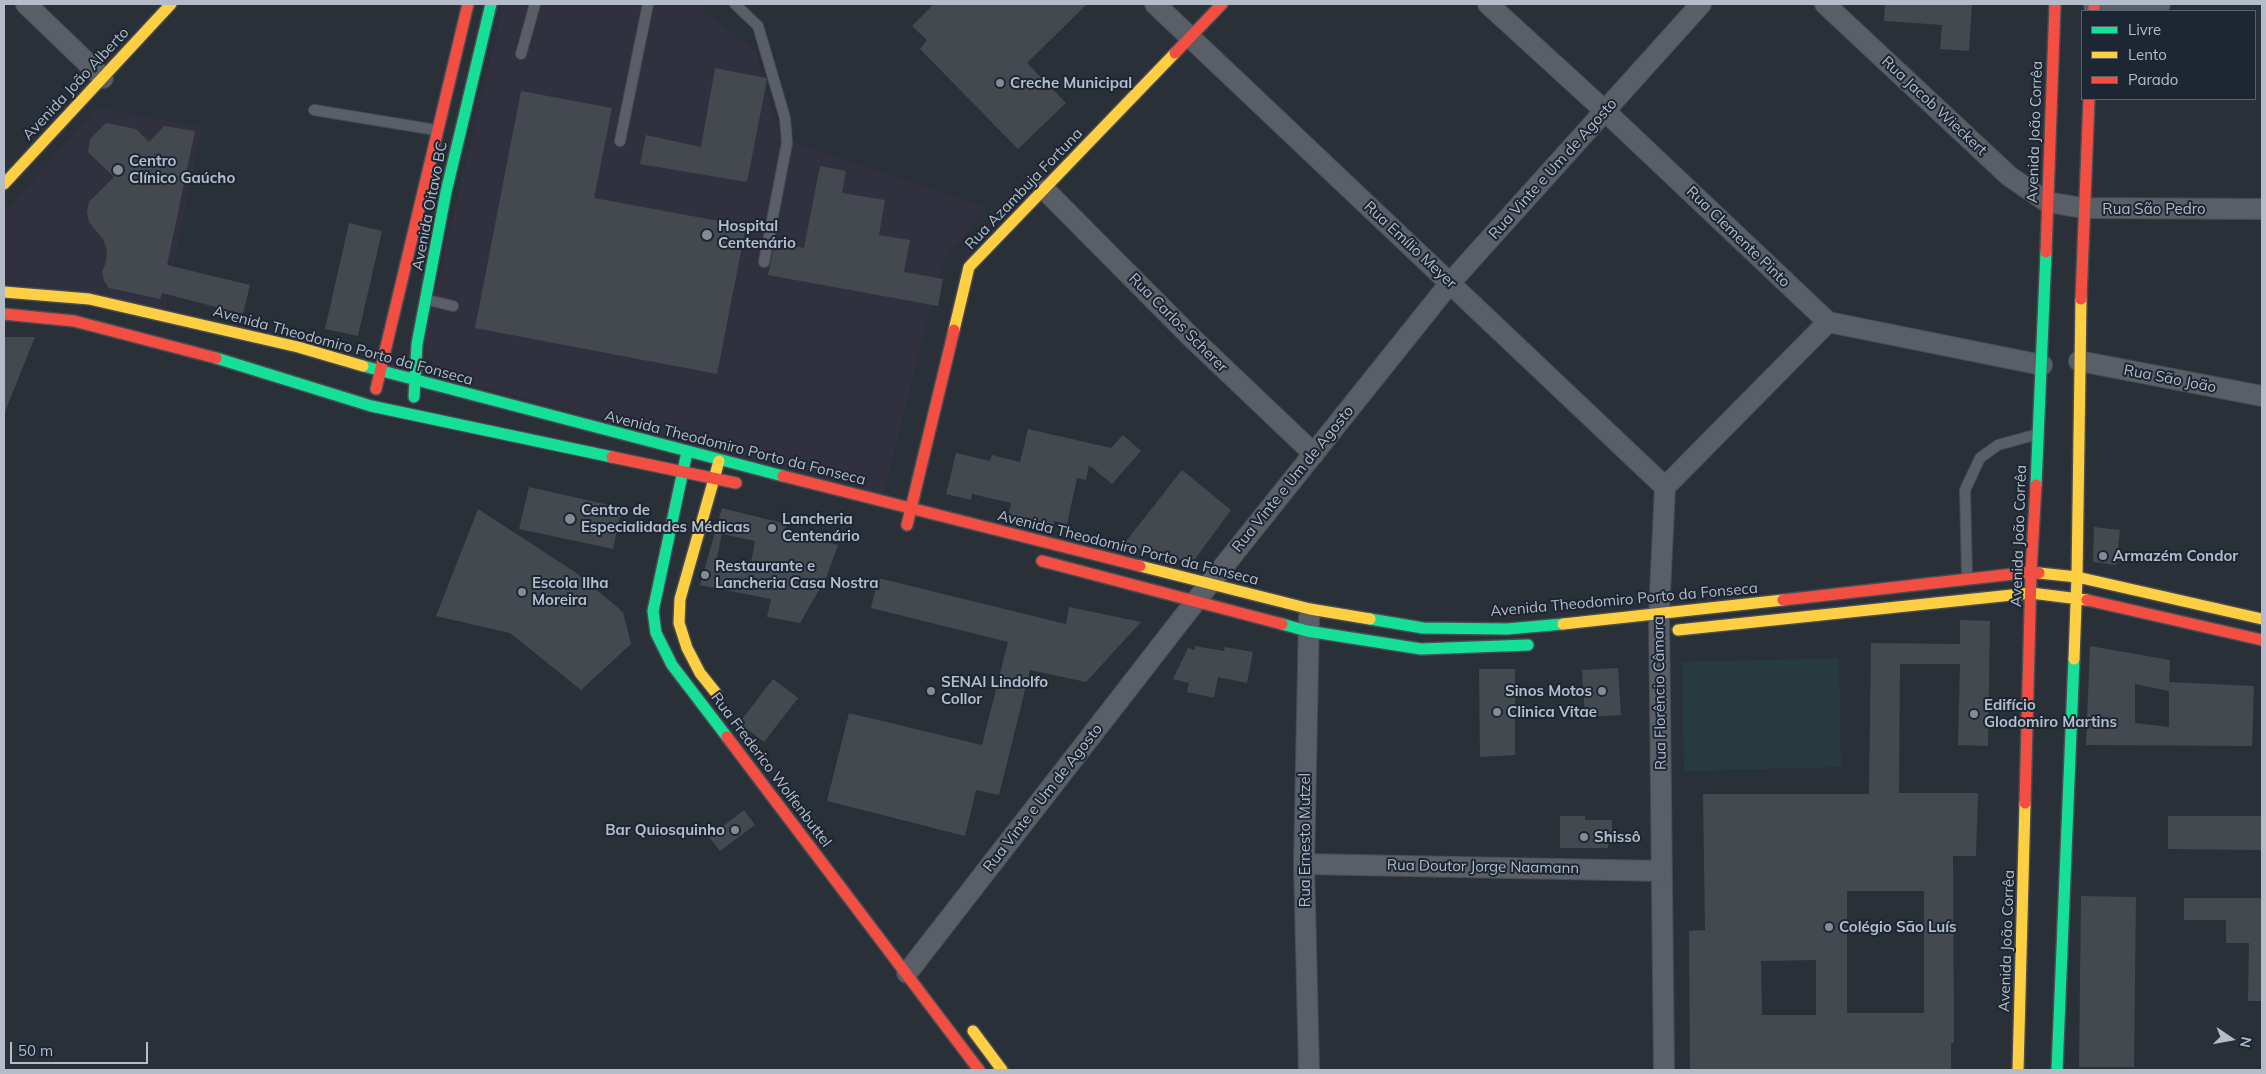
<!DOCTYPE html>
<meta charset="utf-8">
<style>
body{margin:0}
#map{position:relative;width:2266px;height:1074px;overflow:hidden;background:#2a3038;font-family:Mulish,sans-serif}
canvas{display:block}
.frame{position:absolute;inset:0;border:5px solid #b4bcc9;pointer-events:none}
.legend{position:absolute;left:2081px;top:10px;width:175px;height:90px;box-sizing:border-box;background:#1d2633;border:1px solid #59626f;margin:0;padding:6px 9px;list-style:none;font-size:15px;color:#b4bcc9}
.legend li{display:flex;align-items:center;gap:10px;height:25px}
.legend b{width:25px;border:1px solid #59626f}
.north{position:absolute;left:2206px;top:1014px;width:50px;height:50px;-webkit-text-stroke:4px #1d2633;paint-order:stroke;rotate:102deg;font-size:14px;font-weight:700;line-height:20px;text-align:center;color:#b4bcc9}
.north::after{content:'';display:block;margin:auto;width:18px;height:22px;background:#b4bcc9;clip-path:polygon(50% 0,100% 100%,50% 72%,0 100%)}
.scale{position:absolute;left:10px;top:1042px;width:138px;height:22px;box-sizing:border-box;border:2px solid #b4bcc9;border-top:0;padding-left:6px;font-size:15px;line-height:18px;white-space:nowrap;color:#b4bcc9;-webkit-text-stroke:4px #1d2633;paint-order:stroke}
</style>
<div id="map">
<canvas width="2266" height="1074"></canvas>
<div class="frame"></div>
<ul class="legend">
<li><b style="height:6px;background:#16e098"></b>Livre</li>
<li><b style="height:6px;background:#ffcf43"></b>Lento</li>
<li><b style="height:6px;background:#f24e42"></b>Parado</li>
</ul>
<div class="north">N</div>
<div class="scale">50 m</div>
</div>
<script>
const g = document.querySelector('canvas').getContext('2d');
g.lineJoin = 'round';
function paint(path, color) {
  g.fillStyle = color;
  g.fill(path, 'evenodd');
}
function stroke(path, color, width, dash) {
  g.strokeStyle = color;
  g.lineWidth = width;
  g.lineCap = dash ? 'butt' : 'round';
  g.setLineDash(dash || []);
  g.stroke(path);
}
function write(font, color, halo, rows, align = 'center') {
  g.font = font + ' Mulish,sans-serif';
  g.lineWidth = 4;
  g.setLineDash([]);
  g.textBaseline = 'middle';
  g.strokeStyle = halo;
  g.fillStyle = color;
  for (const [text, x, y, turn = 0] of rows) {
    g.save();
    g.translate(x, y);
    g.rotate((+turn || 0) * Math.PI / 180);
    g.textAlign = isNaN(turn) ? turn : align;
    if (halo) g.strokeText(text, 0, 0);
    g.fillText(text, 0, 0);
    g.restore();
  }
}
paint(new Path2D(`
 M 503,4 L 694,4 L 755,50 L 781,138 L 987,208 L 943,262 L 883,495 L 437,375 L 424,340 Z
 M 96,108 L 202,127 L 165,310 L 4,282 L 4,213 Z`), '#31303e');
paint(new Path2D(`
 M 1839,658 L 1841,767 L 1684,771 L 1682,662 Z`), '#273a3e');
paint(new Path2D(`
 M 934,4 L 1087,4 L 1027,63 L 1066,103 L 1018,149 L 920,49 L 927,40 L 912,26 Z
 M 1885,4 L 1972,4 L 1969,51 L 1940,49 L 1942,25 L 1884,21 Z
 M 715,68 L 766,78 L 767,80 L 747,182 L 640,164 L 646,135 L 701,147 Z
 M 521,91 L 612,108 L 594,198 L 746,226 L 717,374 L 475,328 Z
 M 106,123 L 136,129 L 149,142 L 164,126 L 195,131 L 167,265 L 250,285 L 243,314 L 162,293 L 160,299 L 109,288 L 104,281 L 102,272 L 106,262 L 107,250 L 103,239 L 89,222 L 87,213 L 89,202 L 114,177 L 88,152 L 90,139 Z
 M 820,166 L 846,171 L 842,193 L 885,200 L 879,235 L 910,240 L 904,272 L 943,279 L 938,306 L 768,275 L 775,242 L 804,248 Z
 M 349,223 L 382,231 L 358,336 L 325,329 Z
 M 4,337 L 35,337 L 4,414 Z
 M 1028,429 L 1111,448 L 1123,435 L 1141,451 L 1112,484 L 1089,465 L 1086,480 L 1077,478 L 1067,524 L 1054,521 L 1053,528 L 1008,517 L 1011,503 L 972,494 L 971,500 L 946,494 L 956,453 L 990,461 L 992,455 L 1020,462 Z
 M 1182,470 L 1231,510 L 1192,563 L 1123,545 Z
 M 529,487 L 622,508 L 613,549 L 519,529 Z
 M 722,508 L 786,524 L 785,533 L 838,545 L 826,578 L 800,623 L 767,617 L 771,599 L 700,585 ZM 722,534 L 755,541 L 750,569 L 716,562 Z
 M 478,509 L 575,572 L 623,612 L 631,644 L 581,690 L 510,633 L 436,616 Z
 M 2094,527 L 2120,530 L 2116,565 L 2093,562 Z
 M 878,578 L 1066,624 L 1069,607 L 1141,622 L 1086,682 L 1030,670 L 999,795 L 976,790 L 965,836 L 827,801 L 849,713 L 982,745 L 1008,642 L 871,608 Z
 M 1960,620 L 1990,621 L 1988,746 L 1958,745 L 1960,664 L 1900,664 L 1899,793 L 1978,793 L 1976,856 L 1953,856 L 1954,1043 L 1951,1043 L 1951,1070 L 1690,1070 L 1689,931 L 1705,930 L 1703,794 L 1869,794 L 1871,643 L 1960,644 ZM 1847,891 L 1924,891 L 1924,1013 L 1847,1013 ZM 1816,960 L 1816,1015 L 1762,1015 L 1761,961 Z
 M 1195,646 L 1224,651 L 1225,647 L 1253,652 L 1247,683 L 1218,677 L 1214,698 L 1187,692 L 1189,683 L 1173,679 L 1188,648 L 1195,650 Z
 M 2090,646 L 2170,660 L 2169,691 L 2135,684 L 2135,723 L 2169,727 L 2169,682 L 2254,686 L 2252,746 L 2086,745 Z
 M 1618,668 L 1621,715 L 1585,717 L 1582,670 Z
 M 1479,669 L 1515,669 L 1515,755 L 1480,757 Z
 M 773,679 L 798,698 L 764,742 L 739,723 Z
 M 744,810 L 755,825 L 720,851 L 709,837 Z
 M 1560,816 L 1585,816 L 1585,820 L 1612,820 L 1612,838 L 1608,837 L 1608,848 L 1560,848 Z
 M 2168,816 L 2262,816 L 2262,850 L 2168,849 Z
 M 2081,896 L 2136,897 L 2134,1067 L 2079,1067 Z
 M 2184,898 L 2262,898 L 2262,1001 L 2248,1001 L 2249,943 L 2226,943 L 2226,920 L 2184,920 Z`), '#444950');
const lane = new Path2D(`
 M 735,4 L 758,26 L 785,118 L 787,143 L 764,262
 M 521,54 L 535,4
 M 314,110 L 436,130
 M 620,141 L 648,4
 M 428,300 L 453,306
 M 1967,577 L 1965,490 L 1980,458 L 1998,445 L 2038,434`);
const street = new Path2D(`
 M 26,4 L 103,78
 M 1155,4 L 1665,487
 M 1488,4 L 1605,111 L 1828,322 L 2042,365
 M 1825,4 L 2009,176 L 2047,202 L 2083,208 L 2262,209
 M 2094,5 L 2160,4
 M 1045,190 L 1191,337 L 1314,454
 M 2079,361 L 2262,396
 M 1304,864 L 1662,871
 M 907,973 L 1195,602 L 1450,283 L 1701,4
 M 1309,1070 L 1304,864 L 1309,617
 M 1664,1070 L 1659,613 L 1665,487 L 1828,322`);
const fast = new Path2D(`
 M 216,358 L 371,406 L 612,457
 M 363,366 L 783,476
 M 414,397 L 417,344 L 446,192 L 491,4
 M 687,452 L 653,611 L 656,633 L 672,665 L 727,737
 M 2036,485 L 2046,252
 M 1370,619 L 1423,628 L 1507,629 L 1563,624
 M 1282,624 L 1307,631 L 1421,649 L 1528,645
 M 2057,1070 L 2074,659`);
const slow = new Path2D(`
 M 4,184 L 171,4
 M 4,292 L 89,299 L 298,347 L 363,366
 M 954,330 L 969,267 L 1175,53
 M 1140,566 L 1310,609 L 1370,619
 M 2039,573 L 2077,577 L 2262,619
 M 1563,624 L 1783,600
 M 1678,630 L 2031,593 L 2087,600
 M 2074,659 L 2077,577 L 2081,299
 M 716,693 L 700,673 L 687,648 L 679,623 L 680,599 L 719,461
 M 973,1031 L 1002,1070
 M 2018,1070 L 2025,803`);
const jam = new Path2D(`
 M 2094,4 L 2094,11
 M 1175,53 L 1222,4
 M 2046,252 L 2055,4
 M 2081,299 L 2089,99
 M 4,314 L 74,321 L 216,358
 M 376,389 L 468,4
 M 612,457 L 736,483
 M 783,476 L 1140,566
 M 907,525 L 954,330
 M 1042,561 L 1282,624
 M 1783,600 L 2031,572 L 2039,573
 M 2087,600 L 2262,640
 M 727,737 L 979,1070
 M 2025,803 L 2031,572 L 2036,485`);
stroke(lane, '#484c53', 12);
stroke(street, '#484c53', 22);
stroke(fast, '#484c53', 14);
stroke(slow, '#484c53', 14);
stroke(jam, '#484c53', 14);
stroke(lane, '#5a5e66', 10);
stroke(street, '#5a5e66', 20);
stroke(fast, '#16e098', 11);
stroke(slow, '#ffcf43', 11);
stroke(jam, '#f24e42', 11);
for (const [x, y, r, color] of [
 [1000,83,5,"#848b96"],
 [118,170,6,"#848b96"],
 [707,235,6,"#848b96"],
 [570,519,6,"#848b96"],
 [772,528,5,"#848b96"],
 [2103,556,5,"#848b96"],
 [705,575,5,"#848b96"],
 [522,592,5,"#848b96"],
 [931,691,5,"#848b96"],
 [1602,691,5,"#848b96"],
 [1497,712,5,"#848b96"],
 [1974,714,5,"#848b96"],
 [735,830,5,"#848b96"],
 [1584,837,5,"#848b96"],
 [1829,927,5,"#848b96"]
]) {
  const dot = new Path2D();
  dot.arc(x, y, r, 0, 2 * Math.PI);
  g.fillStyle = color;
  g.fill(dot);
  stroke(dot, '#1d2633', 2);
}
write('bold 15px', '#b4bcc9', '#1d2633', [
 ["Creche Municipal",1010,83],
 ["Centro",129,161],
 ["Clínico Gaúcho",129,178],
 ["Hospital",718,226],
 ["Centenário",718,243],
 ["Centro de",581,510],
 ["Especialidades Médicas",581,527],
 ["Lancheria",782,519],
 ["Centenário",782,536],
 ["Armazém Condor",2113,556],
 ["Restaurante e",715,566],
 ["Lancheria Casa Nostra",715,583],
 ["Escola Ilha",532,583],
 ["Moreira",532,600],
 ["SENAI Lindolfo",941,682],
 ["Collor",941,699],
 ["Sinos Motos",1592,691,"right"],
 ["Edifício",1984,705],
 ["Glodomiro Martins",1984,722],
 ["Clinica Vitae",1507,712],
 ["Bar Quiosquinho",725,830,"right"],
 ["Shissô",1594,837],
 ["Colégio São Luís",1839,927]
], 'left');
write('15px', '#b4bcc9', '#1d2633', [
 ["Avenida João Alberto",76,84,-47],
 ["Rua Jacob Wieckert",1934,106,43],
 ["Avenida João Corrêa",2035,132,-88],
 ["Rua Vinte e Um de Agosto",1553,169,-48],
 ["Rua Azambuja Fortuna",1024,189,-46],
 ["Avenida Oitavo BC",430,206,-79],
 ["Rua São Pedro",2154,209],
 ["Rua Clemente Pinto",1738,237,44],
 ["Rua Emílio Meyer",1410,245,43],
 ["Rua Carlos Scherer",1178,323,45],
 ["Avenida Theodomiro Porto da Fonseca",343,346,15],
 ["Rua São João",2170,379,11],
 ["Avenida Theodomiro Porto da Fonseca",735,448,14],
 ["Rua Vinte e Um de Agosto",1293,479,-51],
 ["Avenida João Corrêa",2019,536,-88],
 ["Avenida Theodomiro Porto da Fonseca",1128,548,14],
 ["Avenida Theodomiro Porto da Fonseca",1624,600,-5],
 ["Rua Florêncio Câmara",1660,693,-91],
 ["Rua Frederico Wolfenbuttel",771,770,53],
 ["Rua Vinte e Um de Agosto",1043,798,-52],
 ["Rua Ernesto Mutzel",1305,840,-90],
 ["Rua Doutor Jorge Naamann",1483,867,1],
 ["Avenida João Corrêa",2007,941,-88]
]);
</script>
